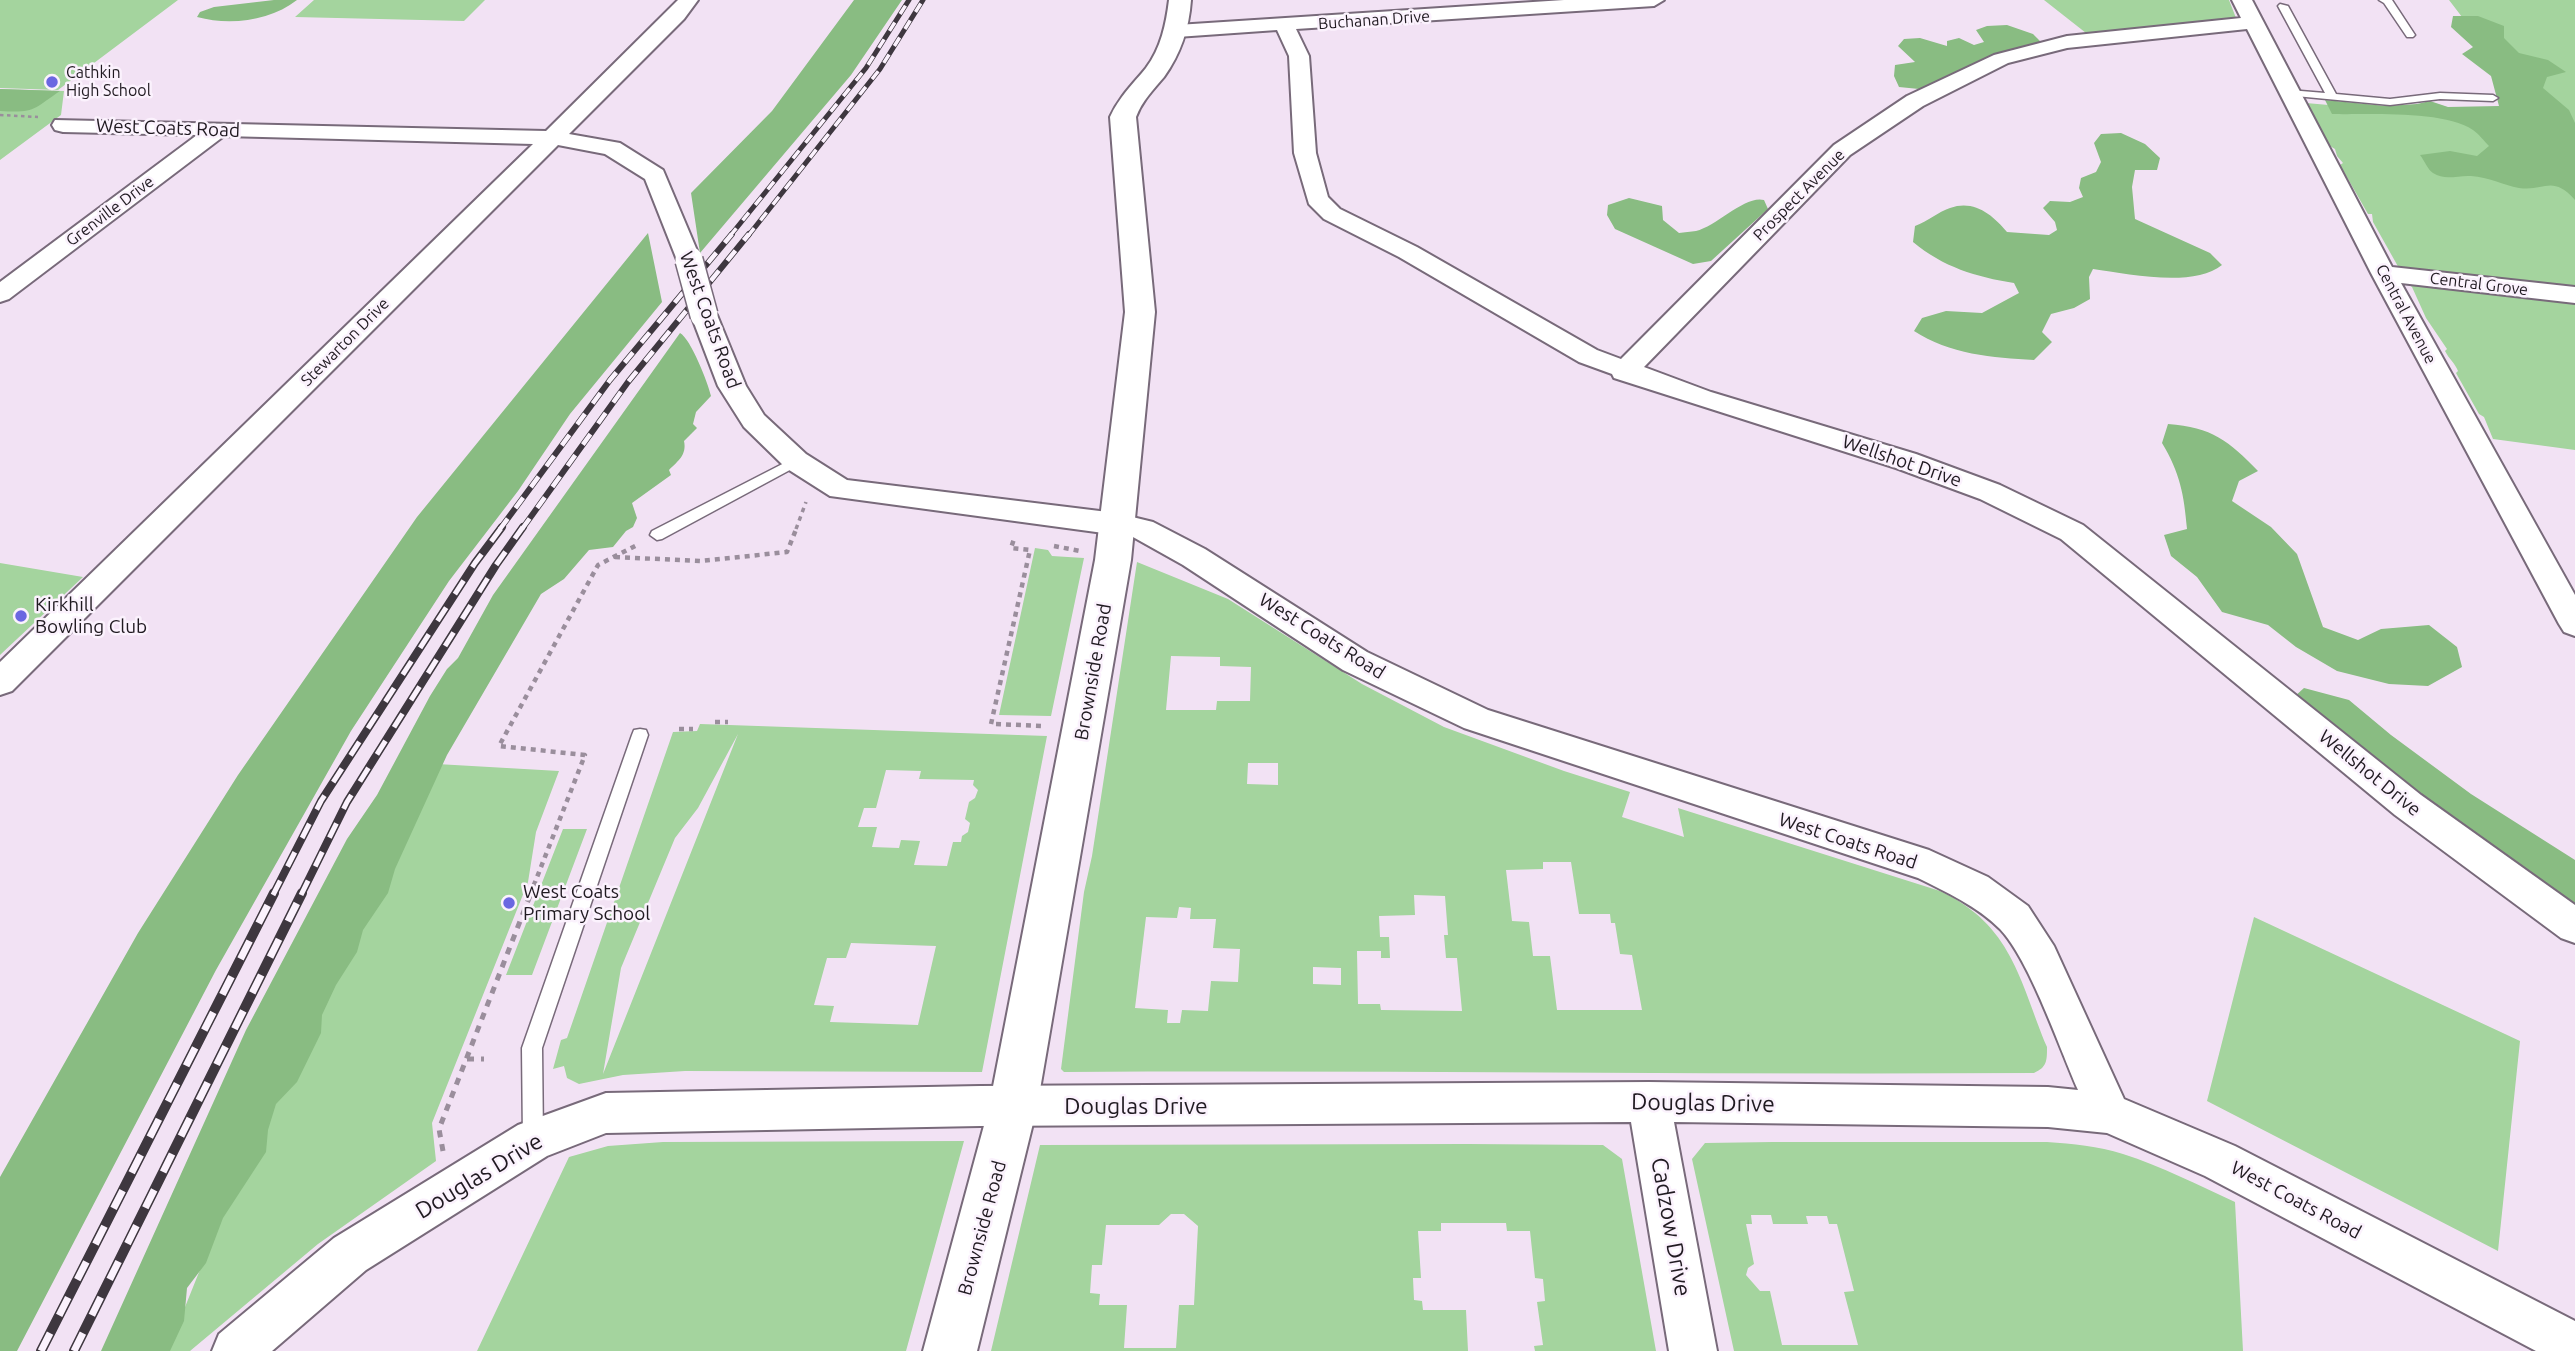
<!DOCTYPE html>
<style>
body{margin:0}
canvas{display:block;background:#f2e2f4}
</style>
<canvas width="2575" height="1351"></canvas>
<script>
const g = document.querySelector('canvas').getContext('2d');
g.lineJoin = 'round';
function paint(path, color) {
  g.fillStyle = color;
  g.fill(path, 'evenodd');
}
function stroke(path, color, width, dash) {
  g.strokeStyle = color;
  g.lineWidth = width;
  g.lineCap = dash ? 'butt' : 'round';
  g.setLineDash(dash || []);
  g.stroke(path);
}
function write(font, color, halo, rows, align = 'center') {
  g.font = font + ' Ubuntu,sans-serif';
  g.lineWidth = 5;
  g.setLineDash([]);
  g.textBaseline = 'middle';
  g.strokeStyle = halo;
  g.fillStyle = color;
  for (const [text, x, y, turn = 0] of rows) {
    g.save();
    g.translate(x, y);
    g.rotate((+turn || 0) * Math.PI / 180);
    g.textAlign = isNaN(turn) ? turn : align;
    if (halo) g.strokeText(text, 0, 0);
    g.fillText(text, 0, 0);
    g.restore();
  }
}
paint(new Path2D(`
 M 0,0 L 178,0 L 58,90 L 0,88 Z
 M 314,0 L 485,0 L 464,21 L 295,17 Z
 M 2044,0 L 2229,0 L 2236,18 L 2086,33 Z
 M 2449,0 L 2575,0 L 2575,287 L 2400,270 L 2373,222 L 2372,214 L 2368,214 L 2340,165 L 2343,163 L 2337,156 L 2335,149 L 2330,146 L 2306,103 L 2544,124 Z
 M 0,89 L 64,91 L 61,115 L 0,160 Z
 M 2406,282 L 2575,302 L 2575,450 L 2493,439 L 2484,417 L 2479,414 L 2456,373 L 2458,371 C 2455,363 2449,359 2445,351 L 2447,349 L 2426,318 L 2412,287 Z
 M 1035,548 L 1048,550 L 1052,556 L 1084,558 L 1051,716 L 999,715 Z
 M 1137,562 L 1228,599 L 1362,684 L 1444,727 L 1564,771 L 1630,792 L 1622,817 L 1684,837 L 1678,808 L 1940,891 C 2012,925 2019,979 2047,1047 C 2047,1061 2047,1067 2034,1073 C 1710,1075 1387,1070 1064,1072 L 1061,1069 L 1084,892 L 1092,856 ZM 1171,656 L 1220,657 L 1220,666 L 1251,667 L 1250,701 L 1217,701 L 1216,710 L 1166,710 ZM 1248,763 L 1278,763 L 1278,785 L 1247,784 ZM 1543,862 L 1571,862 L 1579,914 L 1610,914 L 1611,923 L 1615,923 L 1620,954 L 1632,955 L 1642,1010 L 1557,1010 L 1550,956 L 1533,956 L 1529,922 L 1512,921 L 1506,870 L 1543,869 ZM 1414,895 L 1445,896 L 1448,935 L 1444,935 L 1446,958 L 1457,958 L 1462,1011 L 1381,1010 L 1380,1004 L 1358,1004 L 1357,951 L 1381,951 L 1381,958 L 1390,958 L 1389,937 L 1380,937 L 1379,916 L 1415,915 ZM 1179,907 L 1191,908 L 1190,919 L 1216,919 L 1213,948 L 1240,949 L 1238,982 L 1211,981 L 1208,1011 L 1182,1010 L 1180,1023 L 1167,1023 L 1168,1010 L 1135,1008 L 1146,917 L 1177,918 ZM 1313,967 L 1341,968 L 1341,985 L 1313,984 Z
 M 0,563 L 83,577 L 0,655 Z
 M 700,724 L 1047,736 L 982,1072 L 685,1071 L 623,1075 L 579,1084 L 567,1078 L 564,1066 L 553,1069 L 561,1040 L 567,1038 L 673,732 L 697,731 ZM 738,734 L 603,1074 L 621,968 L 675,838 L 698,808 ZM 886,770 L 921,771 L 919,779 L 974,780 L 973,785 L 978,790 L 975,798 L 969,802 L 965,819 L 970,823 L 968,832 L 962,836 L 961,842 L 953,842 L 947,866 L 914,865 L 920,841 L 901,840 L 899,848 L 872,847 L 877,827 L 858,827 L 864,808 L 876,808 ZM 851,943 L 936,946 L 918,1025 L 830,1022 L 834,1006 L 814,1005 L 827,958 L 846,958 Z
 M 437,764 L 559,771 L 536,832 L 528,882 L 432,1123 L 436,1161 L 318,1244 L 190,1351 L 168,1351 C 244,1150 344,958 437,764 Z
 M 563,829 L 587,829 L 532,975 L 506,975 Z
 M 2254,917 L 2520,1041 L 2498,1251 L 2207,1101 Z
 M 964,1141 L 906,1351 L 477,1351 L 569,1157 L 608,1146 L 663,1142 Z
 M 1773,1142 L 2047,1142 C 2073,1144 2098,1146 2123,1154 C 2161,1166 2198,1185 2235,1202 L 2243,1351 L 1734,1351 L 1692,1159 L 1705,1143 ZM 1751,1215 L 1771,1215 L 1773,1224 L 1808,1224 L 1806,1216 L 1827,1216 L 1829,1224 L 1837,1224 L 1854,1291 L 1844,1292 L 1858,1345 L 1782,1345 L 1770,1291 L 1760,1291 L 1746,1275 L 1748,1268 L 1754,1264 L 1746,1224 L 1752,1224 Z
 M 1467,1144 L 1603,1145 L 1622,1159 L 1656,1351 L 1535,1351 L 1534,1346 L 1543,1345 L 1537,1302 L 1545,1301 L 1543,1279 L 1535,1278 L 1530,1231 L 1507,1231 L 1506,1223 L 1441,1223 L 1441,1231 L 1418,1231 L 1421,1278 L 1413,1278 L 1414,1300 L 1422,1301 L 1423,1310 L 1466,1310 L 1468,1351 L 991,1351 L 1040,1145 ZM 1171,1214 L 1184,1214 L 1198,1226 L 1194,1305 L 1179,1305 L 1176,1348 L 1124,1348 L 1127,1305 L 1099,1305 L 1100,1294 L 1090,1293 L 1092,1265 L 1102,1265 L 1106,1225 L 1159,1225 Z`), '#a4d49e');
paint(new Path2D(`
 M 274,0 L 297,0 C 270,21 230,26 197,17 L 200,12 L 214,7 Z
 M 854,0 L 902,0 L 851,75 L 700,253 L 691,193 L 772,111 Z
 M 2453,16 L 2478,16 L 2504,26 L 2504,38 L 2519,53 L 2548,60 L 2566,72 L 2547,77 L 2543,88 L 2569,110 L 2575,123 L 2575,200 C 2552,174 2544,192 2519,188 C 2503,185 2489,177 2471,176 C 2458,175 2445,181 2433,173 C 2428,170 2424,160 2420,155 L 2450,151 L 2477,156 L 2489,146 C 2484,141 2479,134 2473,130 C 2443,110 2369,115 2332,114 L 2325,100 L 2386,106 L 2417,104 L 2430,101 L 2448,107 L 2499,106 L 2491,76 L 2462,54 L 2473,47 L 2451,27 Z
 M 2007,25 L 2033,34 L 2042,43 L 1919,89 L 1899,87 L 1894,76 L 1895,65 L 1915,62 L 1898,46 L 1904,39 L 1920,38 L 1947,46 L 1947,41 L 1959,38 L 1974,45 L 1984,42 L 1976,30 L 1987,26 Z
 M 0,89 L 60,91 C 32,110 35,113 0,111 Z
 M 2121,133 L 2145,144 L 2160,158 L 2157,170 L 2135,170 L 2132,187 L 2135,219 L 2210,253 L 2222,265 C 2194,288 2128,274 2093,269 L 2089,277 L 2090,299 L 2074,308 L 2051,314 L 2042,332 L 2052,342 L 2034,360 C 1993,358 1949,354 1914,331 L 1922,318 L 1946,311 L 1982,313 L 2019,293 L 2014,283 C 1976,277 1943,267 1913,242 L 1915,226 C 1928,221 1938,212 1950,208 C 1974,199 1993,215 2007,232 L 2049,235 L 2057,230 L 2055,222 L 2043,208 L 2050,201 L 2070,202 L 2083,197 L 2079,188 L 2081,178 L 2096,172 L 2101,162 L 2094,143 L 2101,134 Z
 M 1629,198 L 1662,206 L 1663,220 L 1679,233 C 1684,232 1691,232 1696,231 C 1717,226 1745,195 1764,200 L 1768,209 L 1711,261 L 1693,264 L 1615,229 L 1607,215 L 1608,205 Z
 M 648,233 L 662,302 L 570,414 L 518,491 L 449,581 L 351,731 L 216,970 L 17,1351 L 0,1351 L 0,1177 L 138,933 L 238,775 L 417,517 Z
 M 680,333 C 691,339 708,383 711,396 L 696,412 L 693,424 L 697,428 L 684,441 C 687,455 678,461 669,470 L 671,475 L 632,503 L 637,518 L 633,527 L 626,531 L 613,547 L 589,550 L 564,579 L 541,594 L 447,755 L 395,869 L 388,893 L 363,930 L 357,952 L 336,985 L 322,1015 L 321,1033 L 297,1082 L 276,1104 L 268,1130 L 266,1152 L 223,1218 L 206,1263 L 187,1288 L 184,1321 L 170,1351 L 101,1351 L 246,1030 L 347,839 L 377,795 L 430,696 L 447,669 L 458,658 L 493,595 Z
 M 2168,424 C 2212,427 2229,441 2258,471 L 2239,481 L 2232,501 L 2271,527 L 2297,554 L 2323,627 L 2358,640 L 2381,629 L 2429,625 L 2457,647 L 2462,667 L 2428,686 L 2389,684 L 2337,671 L 2296,647 L 2268,625 L 2222,612 L 2197,577 L 2171,556 L 2164,535 L 2187,529 C 2184,494 2180,473 2162,443 Z
 M 2304,688 L 2349,700 L 2391,735 L 2471,794 L 2575,860 L 2575,919 L 2294,697 Z`), '#89bc82');
const lane = new Path2D(`
 M 2379,0 L 2392,0 L 2415,35 L 2413,37 L 2407,37 L 2384,3 Z
 M 2280,4 L 2288,6 L 2336,94 L 2390,99 L 2440,93 L 2493,95 L 2498,98 L 2493,101 L 2440,99 L 2390,105 L 2285,95 L 2284,93 L 2289,90 L 2325,93 L 2278,6 Z
 M 796,457 L 801,458 L 803,461 L 801,464 L 662,539 L 657,540 L 650,535 L 652,531 Z
 M 640,729 L 646,730 L 648,735 L 542,1048 L 543,1140 L 540,1147 L 533,1150 L 526,1147 L 523,1140 L 522,1048 L 632,735 L 634,730 Z`);
const street = new Path2D(`
 M 678,0 L 698,0 L 684,19 L 569,134 L 620,143 L 663,170 L 701,260 L 698,265 L 689,267 L 680,265 L 677,260 L 645,179 L 605,154 L 558,145 L 12,691 L 0,695 L 0,662 L 533,144 L 224,136 L 9,299 L 0,302 L 0,282 L 197,135 L 63,132 L 55,130 L 52,125 L 55,120 L 546,131 Z
 M 1564,0 L 1664,0 L 1654,6 L 1296,29 L 1309,56 L 1316,153 L 1328,197 L 1340,209 L 1417,247 L 1597,350 L 1621,359 L 1834,145 L 1907,96 L 1994,55 L 2067,36 L 2241,18 L 2232,0 L 2252,0 L 2392,267 L 2575,287 L 2575,303 L 2401,283 L 2575,595 L 2575,636 L 2564,632 L 2559,624 L 2371,273 L 2247,29 L 2067,48 L 2008,63 L 1923,106 L 1850,155 L 1644,367 L 1711,392 L 1916,454 L 2000,485 L 2083,525 L 2421,795 L 2575,905 L 2575,943 L 2561,938 L 2395,815 L 2061,539 L 1980,499 L 1896,468 L 1614,378 L 1612,374 L 1579,362 L 1399,257 L 1324,219 L 1309,204 L 1294,153 L 1289,56 L 1277,30 L 1177,37 L 1170,35 L 1167,31 L 1170,27 L 1177,25 Z
 M 704,307 L 713,310 L 717,315 L 746,386 L 764,415 L 806,454 L 847,480 L 1116,513 L 1153,522 L 1205,549 L 1367,652 L 1488,710 L 1929,850 L 1988,877 L 2028,906 L 2054,946 L 2124,1099 L 2235,1146 L 2575,1321 L 2575,1351 L 2536,1351 L 2205,1176 L 2107,1133 L 2048,1127 L 1674,1122 L 1717,1351 L 1669,1351 L 1631,1122 L 980,1126 L 606,1133 L 547,1156 L 366,1270 L 272,1351 L 212,1351 L 219,1334 L 334,1238 L 518,1125 L 606,1093 L 980,1086 L 1649,1082 L 2048,1087 L 2078,1090 C 2059,1047 2030,961 2000,929 C 1977,906 1946,892 1918,878 L 1464,728 L 1343,670 L 1183,565 L 1133,537 L 830,496 L 786,468 L 744,427 L 718,386 L 691,315 L 695,310 Z`);
const secondary = new Path2D(`
 M 1169,0 L 1191,0 C 1189,29 1181,53 1164,77 C 1153,90 1142,101 1136,117 L 1155,312 L 1131,560 L 1037,1107 L 977,1351 L 923,1351 L 989,1107 L 1095,560 L 1125,312 L 1110,117 C 1119,97 1133,84 1146,68 C 1161,48 1166,24 1169,0 Z`);
stroke(lane, '#786a7a', 3);
stroke(street, '#786a7a', 4);
stroke(secondary, '#786a7a', 4);
stroke(new Path2D(`
 M 0,115 L 38,117`), '#9a8e9c', 2.5, [3.5, 3.5]);
stroke(new Path2D(`
 M 796,529 L 806,502`), '#9a8e9c', 3.5, [4.5, 4.5]);
stroke(new Path2D(`
 M 1054,546 L 1080,551
 M 615,557 L 701,561 L 787,552 L 797,527
 M 715,722 L 728,722
 M 991,724 L 1030,550 L 1011,548 L 1014,539
 M 996,724 L 1043,726
 M 679,729 L 693,729
 M 530,895 L 585,755 L 499,746 L 598,565 L 637,545`), '#9a8e9c', 4.5, [5, 5]);
stroke(new Path2D(`
 M 467,1059 L 484,1059
 M 443,1151 L 439,1129 L 531,893`), '#9a8e9c', 5, [7, 7]);
paint(lane, '#fff');
paint(street, '#fff');
paint(secondary, '#fff');
const railFar3 = new Path2D(`
 M 730,236 L 866,68 L 909,0
 M 748,236 L 880,69 L 923,0`);
const railFar2 = new Path2D(`
 M 500,529 L 610,380 L 732,234
 M 522,529 L 628,382 L 749,234`);
const railFar1 = new Path2D(`
 M 273,895 L 321,801 L 475,563 L 502,527
 M 301,895 L 347,802 L 496,565 L 523,527`);
const rail = new Path2D(`
 M 41,1351 L 274,893
 M 74,1351 L 302,893`);
stroke(railFar3, '#3e373f', 5);
stroke(railFar2, '#3e373f', 6);
stroke(railFar1, '#3e373f', 8);
stroke(rail, '#3e373f', 10);
stroke(railFar3, '#fbf2fd', 3.5, [10]);
stroke(railFar2, '#fbf2fd', 4.5, [13]);
stroke(railFar1, '#fbf2fd', 5, [16]);
stroke(rail, '#fbf2fd', 7, [20]);
const streetBridge = new Path2D(`
 M 689,260 L 704,315`);
stroke(streetBridge, '#786a7a', 30, []);
stroke(streetBridge, '#fff', 27);
for (const [x, y, r, color] of [
 [52,82,7,"#6b67e1"],
 [21,616,7,"#6b67e1"],
 [509,903,7,"#6b67e1"]
]) {
  const dot = new Path2D();
  dot.arc(x, y, r, 0, 2 * Math.PI);
  g.fillStyle = color;
  g.fill(dot);
  stroke(dot, '#fbf2fd', 2.5);
}
write('16px', '#201a21', '#fbf2fd', [
 ["Buchanan Drive",1374,20,-4],
 ["Prospect Avenue",1799,195,-45],
 ["Grenville Drive",110,211,-37],
 ["Central Grove",2479,284,7],
 ["Central Avenue",2406,314,62],
 ["Stewarton Drive",345,342,-45]
]);
write('16px', '#201a21', '#fbf2fd', [
 ["Cathkin",66,73],
 ["High School",66,91]
], 'left');
write('19px', '#201a21', '#fbf2fd', [
 ["West Coats Road",168,128,2],
 ["West Coats Road",710,320,70],
 ["Wellshot Drive",1902,461,19],
 ["West Coats Road",1322,636,32],
 ["Brownside Road",1093,672,-80],
 ["Wellshot Drive",2370,773,39],
 ["West Coats Road",1848,841,18],
 ["West Coats Road",2296,1200,28],
 ["Brownside Road",982,1228,-75]
]);
write('19px', '#201a21', '#fbf2fd', [
 ["Kirkhill",35,605],
 ["Bowling Club",35,627],
 ["West Coats",523,892],
 ["Primary School",523,914]
], 'left');
write('23px', '#201a21', '#fbf2fd', [
 ["Douglas Drive",1703,1103,1],
 ["Douglas Drive",1136,1106],
 ["Douglas Drive",479,1176,-31],
 ["Cadzow Drive",1671,1227,80]
]);
</script>
